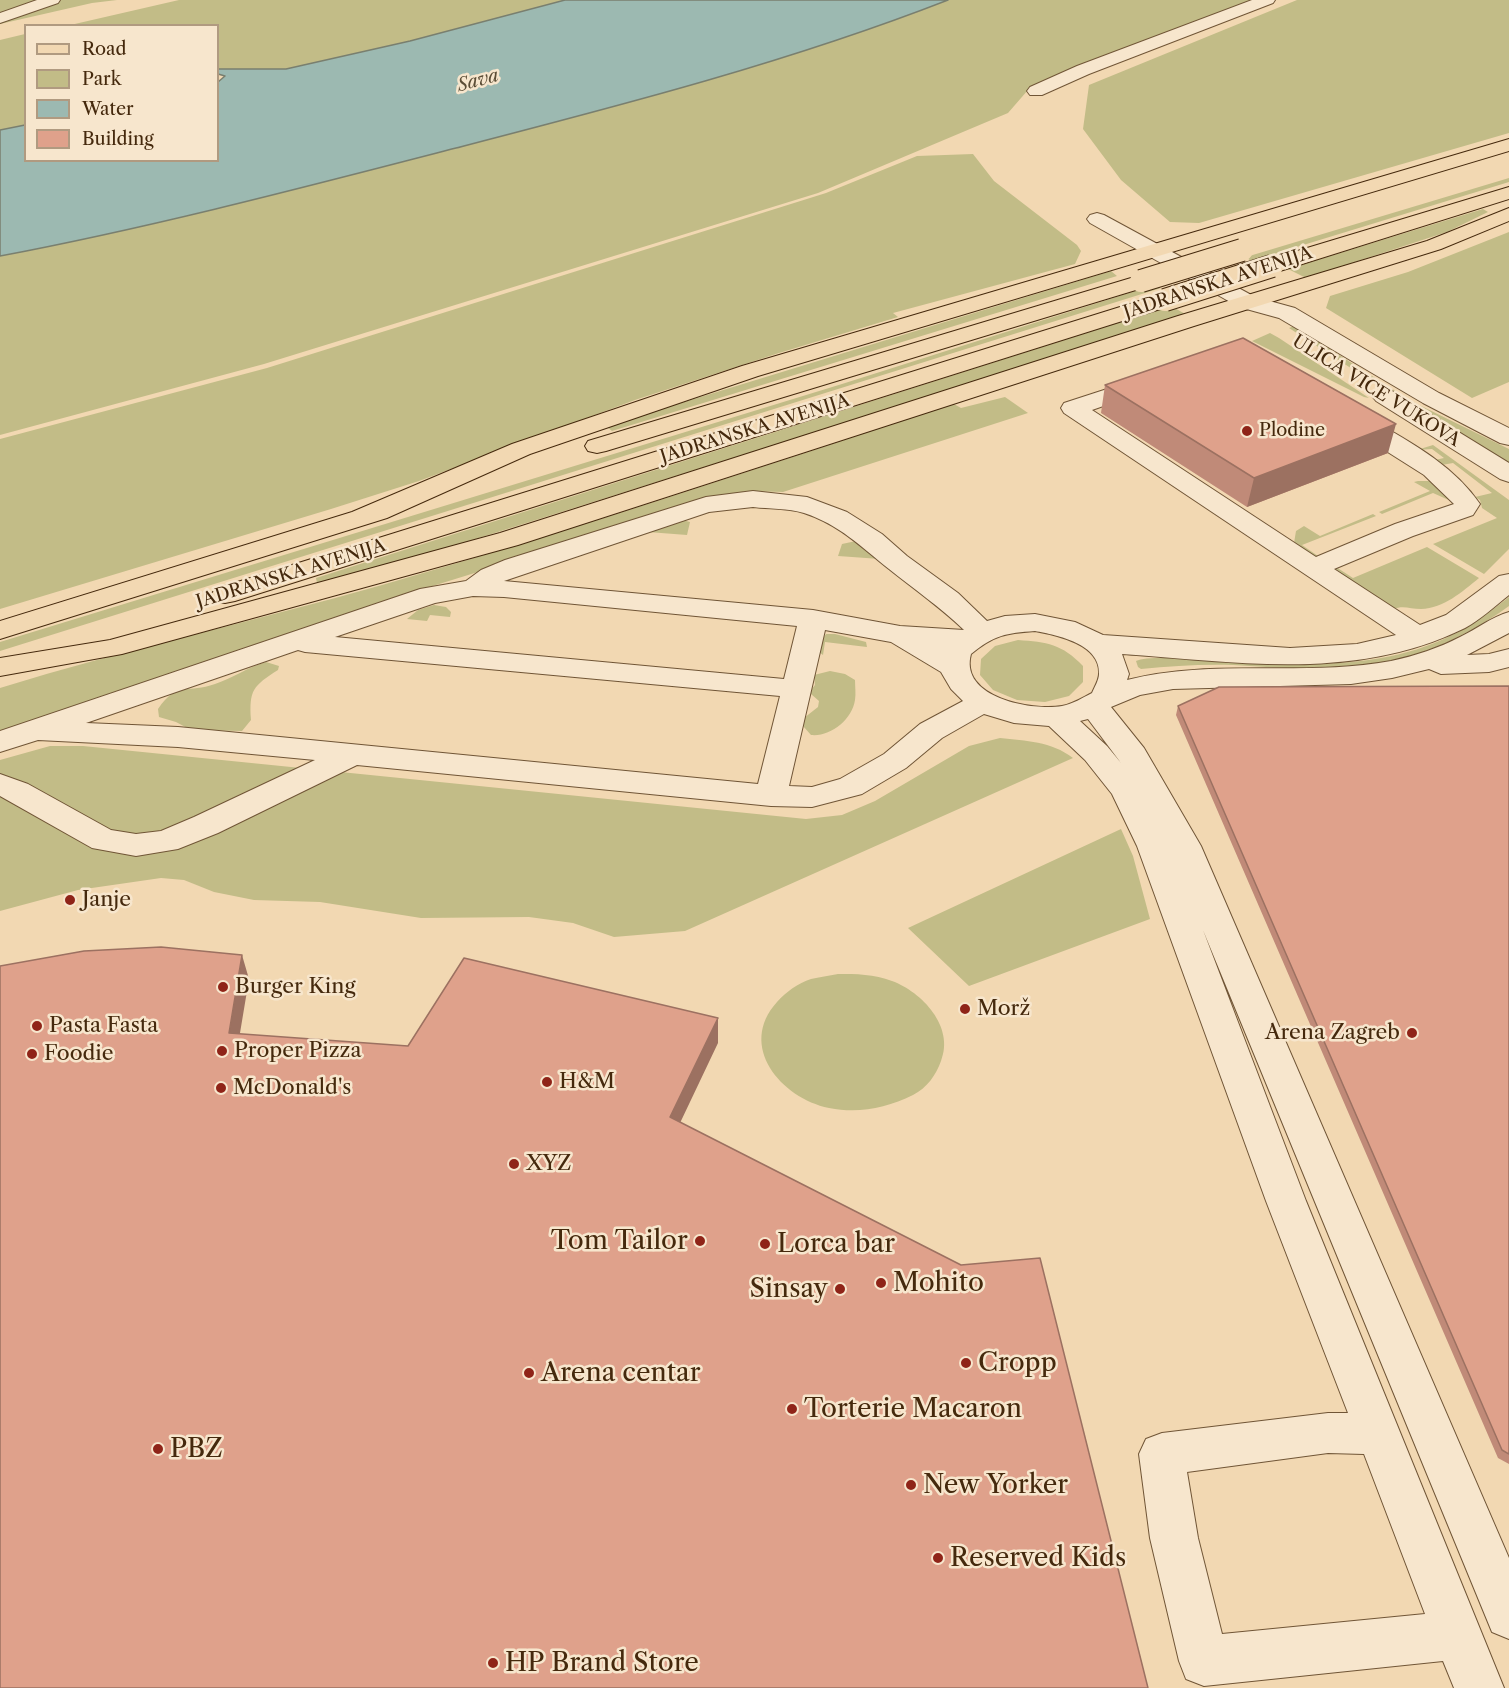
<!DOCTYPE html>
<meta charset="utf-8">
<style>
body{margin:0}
#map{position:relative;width:1509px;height:1688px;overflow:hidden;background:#f2d8b2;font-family:"Libre Caslon Text",serif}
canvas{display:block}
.legend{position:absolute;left:24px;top:24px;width:195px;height:138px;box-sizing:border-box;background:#f7e6cd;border:2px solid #b09a80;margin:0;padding:8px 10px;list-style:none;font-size:18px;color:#45290d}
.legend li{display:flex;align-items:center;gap:12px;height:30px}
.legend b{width:30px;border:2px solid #b09a80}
</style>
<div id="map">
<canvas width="1509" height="1688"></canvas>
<ul class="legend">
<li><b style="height:8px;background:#f2d8b2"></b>Road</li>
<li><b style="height:16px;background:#c2bc87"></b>Park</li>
<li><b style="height:16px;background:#9cb9b1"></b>Water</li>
<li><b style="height:16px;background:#dfa18b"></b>Building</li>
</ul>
</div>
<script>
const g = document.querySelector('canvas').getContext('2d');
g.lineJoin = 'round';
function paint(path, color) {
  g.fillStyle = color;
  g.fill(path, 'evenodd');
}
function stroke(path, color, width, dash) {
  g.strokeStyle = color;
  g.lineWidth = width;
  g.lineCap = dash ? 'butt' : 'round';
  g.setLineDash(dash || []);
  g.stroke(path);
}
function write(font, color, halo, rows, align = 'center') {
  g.font = font + ' "Libre Caslon Text",serif';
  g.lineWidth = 5;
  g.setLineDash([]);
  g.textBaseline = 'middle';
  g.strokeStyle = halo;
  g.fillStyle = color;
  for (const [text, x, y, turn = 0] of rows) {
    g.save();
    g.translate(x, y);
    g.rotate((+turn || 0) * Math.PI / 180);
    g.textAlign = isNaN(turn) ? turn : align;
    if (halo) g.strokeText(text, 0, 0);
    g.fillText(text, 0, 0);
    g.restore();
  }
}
paint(new Path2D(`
 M 0,0 L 117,0 L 92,3 L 0,24 Z
 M 179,0 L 565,0 L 410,41 L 286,69 L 218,69 L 218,26 L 66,26 Z
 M 948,0 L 1254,0 L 1086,62 L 1028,90 L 1008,113 L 818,193 L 264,364 L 0,435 L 0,256 C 153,227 305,187 456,148 C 622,105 789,62 948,0 Z
 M 1297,0 L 1509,0 L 1509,133 L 1199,223 L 1170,222 L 1121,180 L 1083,129 L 1089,85 Z
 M 25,34 L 25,125 L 0,130 L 0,40 Z
 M 973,154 L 994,181 L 1077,245 L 1081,251 L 1075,264 L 893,313 L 898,317 L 779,353 L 635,400 L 419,481 L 331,509 L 0,609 L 0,439 L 267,368 L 826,193 L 917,156 Z
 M 1509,178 L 1509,182 L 1251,261 L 1246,257 Z
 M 1483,209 L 1488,212 L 1447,232 L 1306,278 L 1288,269 Z
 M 1509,232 L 1509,382 L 1472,398 L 1326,308 L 1330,296 L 1408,272 Z
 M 1111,271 L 1117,276 L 612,431 L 606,426 Z
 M 1154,285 L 1161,288 L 0,651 L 0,642 L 842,384 Z
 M 1171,306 L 1187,315 L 466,542 L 317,583 L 316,578 Z
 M 1294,326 L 1411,401 L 1509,449 L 1509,463 L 1397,398 L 1289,328 Z
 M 1270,333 L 1279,338 L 1369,398 L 1364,397 L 1252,341 Z
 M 1005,397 L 1028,413 L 783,492 L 748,491 L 723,496 L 423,589 L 0,732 L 0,688 C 126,649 255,621 382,585 C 574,530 764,466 954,404 L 961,408 Z
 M 1433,445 L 1509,500 L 1509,549 L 1484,574 L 1433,544 L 1497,518 L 1482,508 L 1480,500 L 1475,497 L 1492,493 L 1453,463 L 1436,466 L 1430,461 L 1444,458 L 1432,449 L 1417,450 Z
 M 1418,481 L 1430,481 L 1450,497 L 1451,501 L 1433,493 L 1382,514 L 1379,512 L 1430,491 L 1414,482 Z
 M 1373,514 L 1376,516 L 1302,545 L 1318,556 L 1311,556 L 1294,543 L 1296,531 L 1304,526 L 1320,536 Z
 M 679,519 L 690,522 L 687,535 L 648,532 Z
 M 856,541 L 880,559 L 838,556 L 842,544 Z
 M 1427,547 L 1479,578 C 1462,592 1444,608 1421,609 C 1410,609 1404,605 1393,609 L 1335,569 L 1336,567 L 1353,578 Z
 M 1509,597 L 1509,606 C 1461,641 1404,665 1344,668 C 1306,670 1270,667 1233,665 C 1202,664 1172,666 1141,669 L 1138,667 L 1136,661 C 1150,654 1204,660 1222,661 C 1298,665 1381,671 1452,635 C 1472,625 1491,611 1509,597 Z
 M 434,605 L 446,607 L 451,612 L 450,617 L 430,615 L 427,621 L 407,619 L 418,610 Z
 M 826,634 L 835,634 L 866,642 L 867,647 L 825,642 L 823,655 L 819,652 L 821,641 Z
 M 1018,640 C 1047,642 1062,644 1083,666 L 1083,682 L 1069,696 L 1045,702 L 1017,700 L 993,690 L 980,675 L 981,659 L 995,646 Z
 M 266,662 L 279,666 L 278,670 C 253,686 249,690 251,720 L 242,731 L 191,730 L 176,722 L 159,717 L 158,709 C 178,680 188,694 215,684 C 233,678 248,667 266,662 Z
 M 830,671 L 845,674 L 855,680 C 855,686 856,694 855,700 C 852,720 830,737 811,735 L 803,726 L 804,718 L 818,707 L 819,701 L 811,694 L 811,690 L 815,685 L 814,675 Z
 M 1000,738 C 1026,741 1051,741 1073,758 L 685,931 L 614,937 L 573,923 L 529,917 L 421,918 L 320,902 L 254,900 L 214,892 L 184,880 L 161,878 L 78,890 L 0,911 L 0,760 L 50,746 L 83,746 L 806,819 L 842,815 L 875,801 L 969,746 Z
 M 1121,829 L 1133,856 L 1150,919 L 969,986 L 908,928 Z
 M 838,974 C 856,974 874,974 892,981 C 922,992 955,1027 941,1061 C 936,1075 927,1088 913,1095 C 886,1108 859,1114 829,1108 C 781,1098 737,1046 777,1002 C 786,992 798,983 811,979 C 819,977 829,976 838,974 Z`), '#c2bc87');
const water = new Path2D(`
 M 565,0 L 948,0 C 789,62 622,105 456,148 C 305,187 153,227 0,256 L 0,130 L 25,125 L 26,160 L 218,160 L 218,82 L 225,76 L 218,74 L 218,69 L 286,69 L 410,41 Z`);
paint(water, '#9cb9b1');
stroke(water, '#797f6f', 1.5);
const minor = new Path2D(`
 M 37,0 L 60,0 L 58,3 L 0,23 L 0,13 Z
 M 1252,0 L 1275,0 L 1273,3 L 1089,74 L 1042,95 L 1030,95 L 1027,91 L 1030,87 L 1077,66 Z
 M 1097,213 L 1104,215 L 1255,297 L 1295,308 L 1439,393 L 1509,428 L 1509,445 L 1500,443 L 1423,403 L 1279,318 L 1239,307 L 1090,223 L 1087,219 L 1090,215 Z
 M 1144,377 L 1152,379 L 1156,384 L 1152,389 L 1092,410 L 1316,557 L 1395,524 L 1454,504 L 1424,475 L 1345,425 L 1342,420 L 1345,415 L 1354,413 L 1363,415 C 1405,439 1452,463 1480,504 L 1473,515 L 1413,536 L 1334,569 L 1420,625 L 1446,615 L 1499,576 L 1509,574 L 1509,595 C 1495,606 1480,620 1465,628 C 1355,682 1239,662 1122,654 L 1129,674 L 1127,680 C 1213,658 1304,677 1391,661 C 1415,656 1439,648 1460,637 C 1477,629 1491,617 1509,612 L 1509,633 L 1467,655 L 1489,654 L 1509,649 L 1509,667 L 1489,672 L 1441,674 L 1429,669 L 1392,678 L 1351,684 L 1173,689 L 1140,695 L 1111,707 L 1144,748 L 1201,846 L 1509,1558 L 1509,1639 L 1492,1632 L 1203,930 L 1306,1201 L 1504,1688 L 1454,1688 L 1443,1661 L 1204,1686 L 1186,1679 L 1179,1661 L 1150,1538 L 1139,1454 L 1146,1439 L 1162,1433 L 1328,1413 L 1348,1413 L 1266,1201 L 1137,846 L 1112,794 L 1085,760 L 1049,726 L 1014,723 L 984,714 L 942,738 L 906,768 L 862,794 L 812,807 L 771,806 L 357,765 L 218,833 L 178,849 L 136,856 L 92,848 L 0,796 L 0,774 L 28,784 L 111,830 L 136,834 L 161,831 L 194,817 L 315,760 L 178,747 L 38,740 L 0,752 L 0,731 L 420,589 L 466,581 L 481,570 L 505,560 L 706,497 L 753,491 L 807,497 L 847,512 L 882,534 L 907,556 L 958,593 L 987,621 L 1005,616 L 1035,614 L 1075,622 L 1103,635 L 1290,648 L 1357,644 L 1396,635 L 1064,413 L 1061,408 L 1064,403 ZM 753,507 C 769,509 788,508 804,513 C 840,525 860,546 889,569 C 914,589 940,607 964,630 L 900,626 L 813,610 L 504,581 L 709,512 ZM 473,596 L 504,597 L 797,626 L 784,679 L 335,637 L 435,603 ZM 825,630 L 891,642 L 941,672 L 951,689 L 963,701 L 920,724 L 884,754 L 840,779 L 812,787 L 789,786 ZM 1035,631 C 1057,635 1101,644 1099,674 C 1099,680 1094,688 1092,693 C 1082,698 1073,704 1062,706 C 1032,711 959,698 971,654 C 994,635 1006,633 1035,631 ZM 298,650 L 305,652 L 780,696 L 758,784 L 178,727 L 86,723 ZM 1088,719 L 1121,763 L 1107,746 L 1080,721 ZM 1328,1453 L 1364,1454 L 1425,1614 L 1222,1634 L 1198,1538 L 1187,1472 Z
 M 1384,389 L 1392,391 L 1509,463 L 1509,482 L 1500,479 L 1376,401 L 1372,396 L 1376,391 Z`);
const major = new Path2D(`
 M 1509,139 L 1509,151 L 758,376 L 530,454 L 387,518 L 0,639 L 0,621 L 352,512 L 512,444 L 742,366 Z
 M 1509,187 L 1509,199 L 1280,271 L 1272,272 L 1264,271 L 1261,266 L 1264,261 Z
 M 1509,208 L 1509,221 L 1441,249 L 1194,326 L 518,545 L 122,654 L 0,676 L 0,658 L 110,640 L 500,533 L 1178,316 L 1427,241 Z
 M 1141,275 L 1149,276 L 1152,281 L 1149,286 L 606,451 L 597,453 L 588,451 L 585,446 L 588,441 Z
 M 1165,293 L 1173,295 L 1176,300 L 1173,305 L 235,601 L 225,603 L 215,601 L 211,595 L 215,589 Z`);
stroke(minor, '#705536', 2);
stroke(major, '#45290d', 2);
paint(minor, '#f7e6cd');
paint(major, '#f2d8b2');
const majorBridge = new Path2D(`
 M 1141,281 L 1242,250
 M 1165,300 L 1272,266`);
stroke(majorBridge, '#45290d', 24, []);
stroke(majorBridge, '#f2d8b2', 22);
paint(new Path2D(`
 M 1105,385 L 1388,453 L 1247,507 L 1101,413 Z
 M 1509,686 L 1509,1464 L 1498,1458 L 1176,715 L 1178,706 Z`), '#c08a78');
paint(new Path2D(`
 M 1396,424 L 1388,453 L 1247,507 L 1254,478 Z
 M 242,955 L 249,979 L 236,1057 L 229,1033 Z
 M 718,1018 L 718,1043 L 671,1142 L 670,1117 Z`), '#9c7161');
const building = new Path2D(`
 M 1243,338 L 1396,424 L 1254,478 L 1105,385 Z
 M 1509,686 L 1509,1454 L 1502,1450 L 1178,706 L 1219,687 Z
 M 161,947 L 242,955 L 229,1033 L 408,1046 L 464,958 L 718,1018 L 670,1117 L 961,1265 L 1040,1258 L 1148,1688 L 0,1688 L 0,966 L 84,951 Z`);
paint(building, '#dfa18b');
stroke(building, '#9c7161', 1.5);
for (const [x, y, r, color] of [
 [1247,431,6,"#8f2418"],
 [70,900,6,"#8f2418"],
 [223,987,6,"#8f2418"],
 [965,1009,6,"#8f2418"],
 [37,1026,6,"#8f2418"],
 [1412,1033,6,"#8f2418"],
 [222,1051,6,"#8f2418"],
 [32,1054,6,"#8f2418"],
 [547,1082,6,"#8f2418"],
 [221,1088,6,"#8f2418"],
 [514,1164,6,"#8f2418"],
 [700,1241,6,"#8f2418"],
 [765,1244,6,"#8f2418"],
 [881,1283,6,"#8f2418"],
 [840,1289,6,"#8f2418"],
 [966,1363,6,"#8f2418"],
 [529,1373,6,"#8f2418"],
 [792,1409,6,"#8f2418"],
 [158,1449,6,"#8f2418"],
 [911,1485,6,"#8f2418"],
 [938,1558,6,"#8f2418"],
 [493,1663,6,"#8f2418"]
]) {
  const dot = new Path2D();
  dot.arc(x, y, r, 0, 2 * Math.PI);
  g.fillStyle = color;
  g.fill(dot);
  stroke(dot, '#f7e6cd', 2);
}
write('italic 18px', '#5b4d36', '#f7e6cd', [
 ["Sava",478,81,-15]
]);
write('18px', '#45290d', '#f7e6cd', [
 ["JADRANSKA AVENIJA",1218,283,-18],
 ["ULICA VICE VUKOVA",1376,391,32],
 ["JADRANSKA AVENIJA",755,429,-17],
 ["JADRANSKA AVENIJA",291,574,-17]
]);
write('18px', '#45290d', '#f7e6cd', [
 ["Plodine",1259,431]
], 'left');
write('21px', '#45290d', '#f7e6cd', [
 ["Janje",82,900],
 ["Burger King",235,987],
 ["Morž",977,1009],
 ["Pasta Fasta",49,1026],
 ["Arena Zagreb",1400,1033,"right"],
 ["Proper Pizza",234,1051],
 ["Foodie",44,1054],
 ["H&M",559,1082],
 ["McDonald's",233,1088],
 ["XYZ",526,1164]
], 'left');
write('26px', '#45290d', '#f7e6cd', [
 ["Tom Tailor",688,1241,"right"],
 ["Lorca bar",777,1244],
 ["Mohito",893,1283],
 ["Sinsay",828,1289,"right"],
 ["Cropp",978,1363],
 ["Arena centar",541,1373],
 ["Torterie Macaron",804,1409],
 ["PBZ",170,1449],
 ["New Yorker",923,1485],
 ["Reserved Kids",950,1558],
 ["HP Brand Store",505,1663]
], 'left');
</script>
